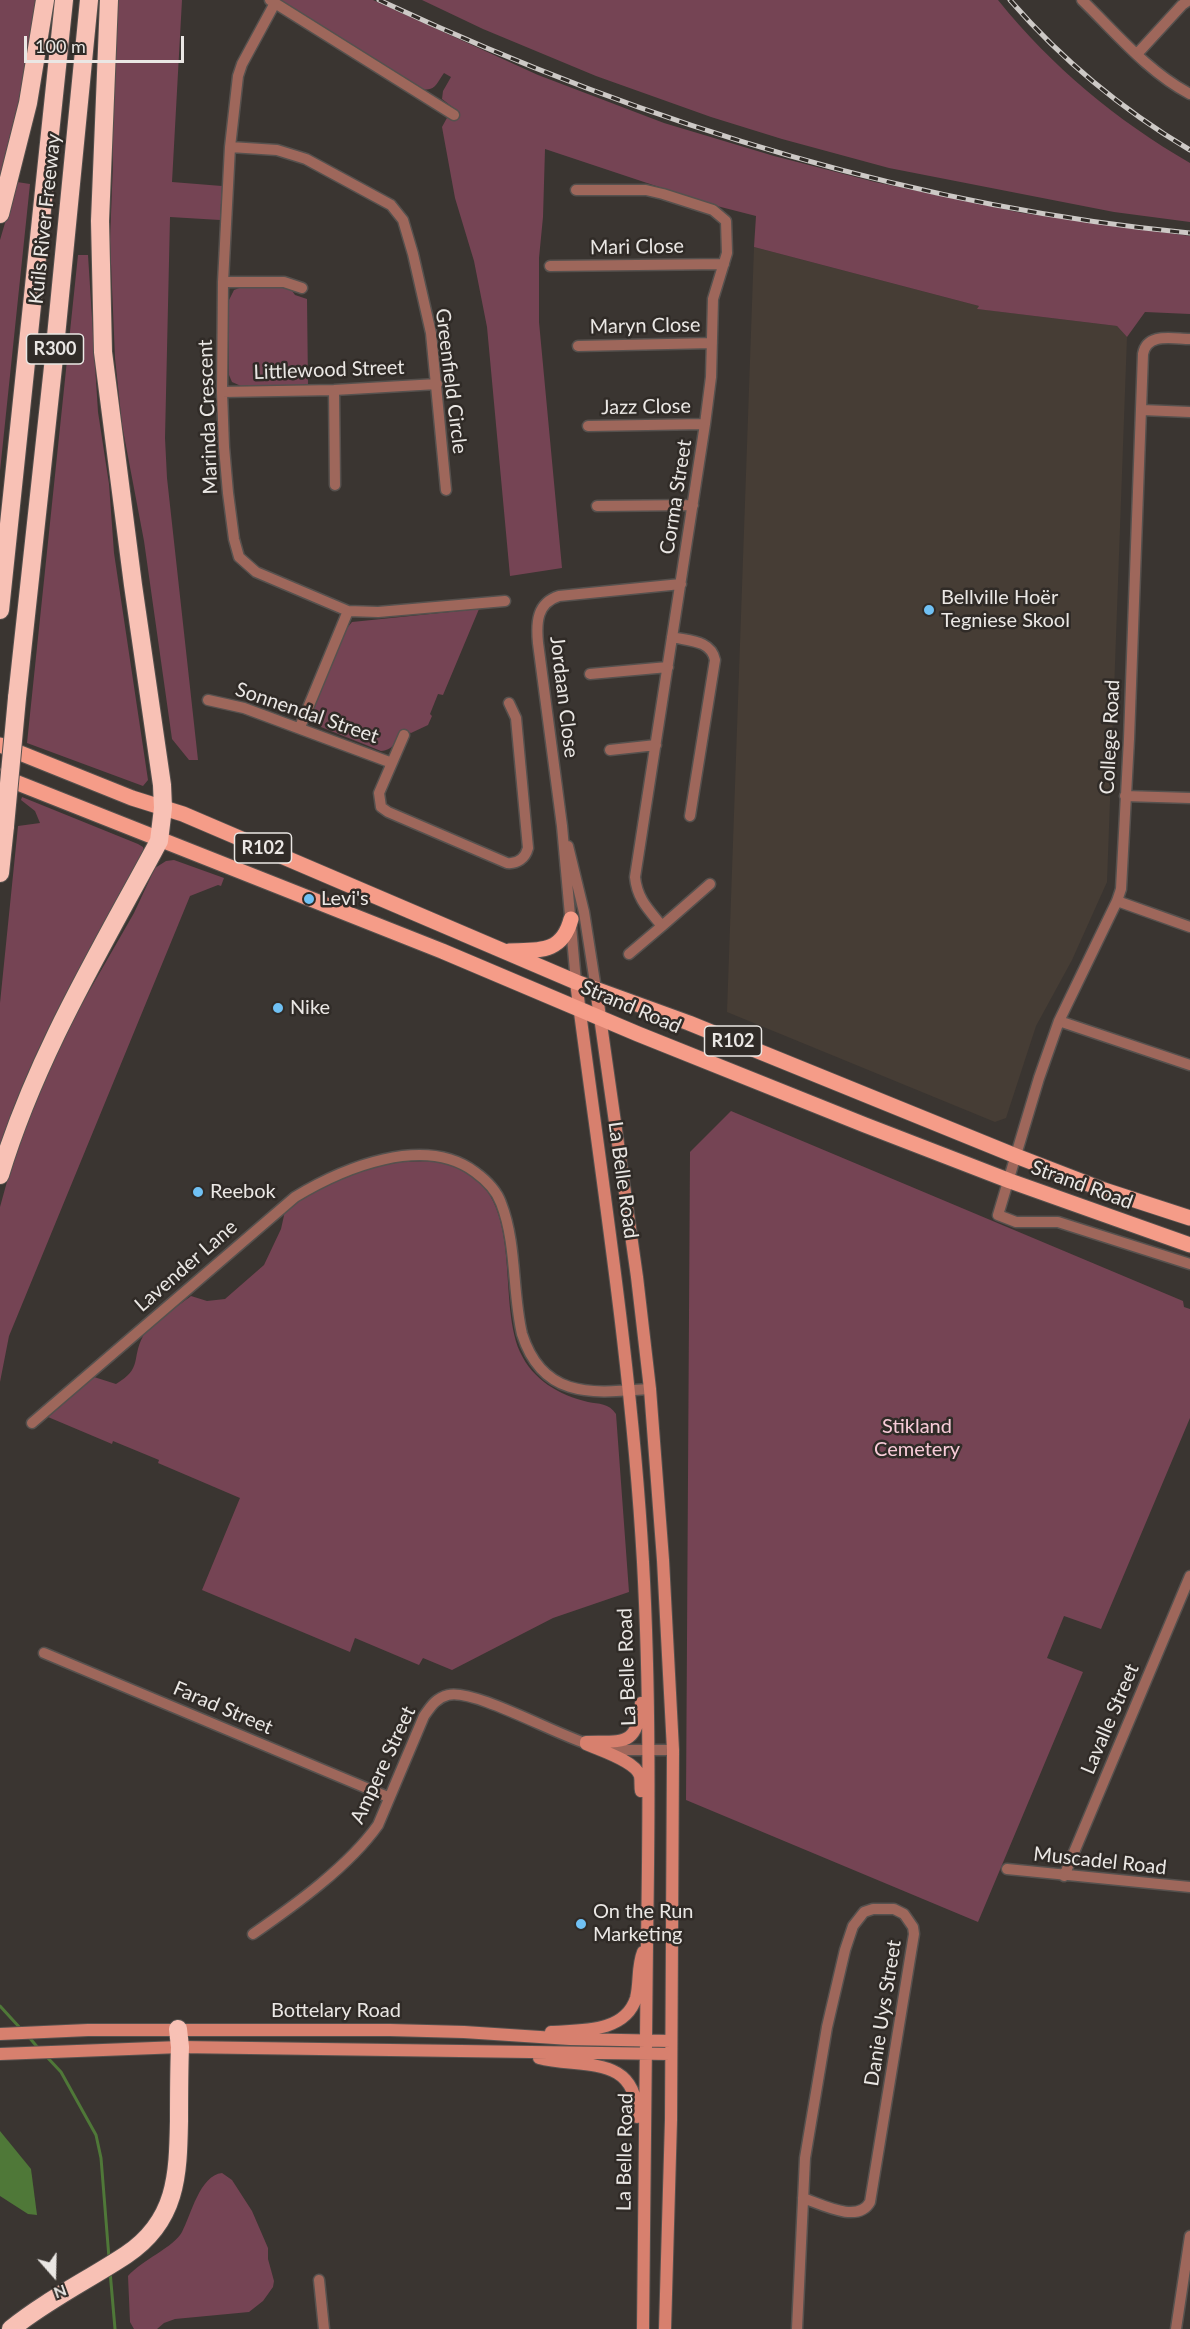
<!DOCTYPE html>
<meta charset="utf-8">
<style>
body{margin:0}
#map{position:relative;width:1190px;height:2329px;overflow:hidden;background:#3a3531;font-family:Lato,sans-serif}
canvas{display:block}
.north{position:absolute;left:24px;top:2245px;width:60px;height:60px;-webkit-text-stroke:4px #302b27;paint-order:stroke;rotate:160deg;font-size:16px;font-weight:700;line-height:24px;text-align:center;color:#eae7e4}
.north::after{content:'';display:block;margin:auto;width:21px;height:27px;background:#eae7e4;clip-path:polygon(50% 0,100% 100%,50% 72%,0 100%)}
.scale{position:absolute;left:24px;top:36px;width:160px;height:27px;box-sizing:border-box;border:3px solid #eae7e4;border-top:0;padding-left:8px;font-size:18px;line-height:21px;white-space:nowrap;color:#eae7e4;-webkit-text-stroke:4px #302b27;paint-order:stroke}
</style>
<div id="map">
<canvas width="1190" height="2329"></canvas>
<div class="north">N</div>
<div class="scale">100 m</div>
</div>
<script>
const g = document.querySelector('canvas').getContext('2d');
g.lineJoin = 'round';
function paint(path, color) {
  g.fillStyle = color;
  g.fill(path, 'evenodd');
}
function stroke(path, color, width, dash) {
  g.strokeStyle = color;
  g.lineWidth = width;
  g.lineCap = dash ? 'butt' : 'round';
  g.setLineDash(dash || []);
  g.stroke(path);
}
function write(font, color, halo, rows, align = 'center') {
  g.font = font + ' Lato,sans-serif';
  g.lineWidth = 5;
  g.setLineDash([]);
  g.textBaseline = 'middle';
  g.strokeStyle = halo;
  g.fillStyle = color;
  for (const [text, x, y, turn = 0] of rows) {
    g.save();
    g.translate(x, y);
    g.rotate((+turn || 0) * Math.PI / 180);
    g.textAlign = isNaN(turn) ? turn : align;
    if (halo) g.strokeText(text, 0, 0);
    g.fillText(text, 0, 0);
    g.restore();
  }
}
paint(new Path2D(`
 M 754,247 L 979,306 L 978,309 L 1117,326 L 1127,337 L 1107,882 L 1072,960 L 1036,1026 L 1006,1118 L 995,1122 L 727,1012 Z`), '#463d35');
paint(new Path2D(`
 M 0,0 L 39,0 L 24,86 L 0,189 Z
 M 116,0 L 182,0 L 172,182 L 222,186 L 220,220 L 170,217 L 165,438 L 167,478 L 198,760 L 189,760 L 172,739 L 144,541 L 122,425 L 115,358 L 110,240 L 113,163 L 111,103 Z
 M 280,0 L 373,0 L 538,75 L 664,123 L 774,156 L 875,182 L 1022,213 L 1190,236 L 1190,314 L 1145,312 L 1127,337 L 1117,326 L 977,309 L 979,306 L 754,247 L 756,216 L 713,205 L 545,149 L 543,217 L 539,258 L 539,322 L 562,568 L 510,576 L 487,327 L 474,261 L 455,198 L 442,127 L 448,116 L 456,120 L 460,113 L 442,99 L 443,91 L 451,77 L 444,73 C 438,81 435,92 423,89 Z
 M 422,0 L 998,0 C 1052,67 1116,120 1190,163 L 1190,222 L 1114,212 L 889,168 L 782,139 L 711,117 L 596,76 L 483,29 Z
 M 17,182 L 30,184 L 0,471 L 0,240 Z
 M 78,255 L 88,255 L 98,412 L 109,484 L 114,553 L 148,780 L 143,786 L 27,743 Z
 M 242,287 L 290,288 L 295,295 L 307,299 L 308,385 L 241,386 L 232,382 L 229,375 L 229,300 L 234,290 Z
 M 479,609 L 443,695 L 438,694 L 430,714 L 432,716 L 428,725 L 411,733 L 402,729 C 397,740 394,750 381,751 L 321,727 L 313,720 L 312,711 L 347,628 L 352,622 Z
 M 22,797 L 138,844 L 143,847 L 144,851 C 92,947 33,1043 0,1147 L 0,1003 L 18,826 L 40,823 L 35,811 L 21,800 Z
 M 174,860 L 224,878 L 221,886 L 218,885 L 190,896 L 9,1336 L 0,1382 L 0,1207 L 19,1138 L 61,1040 L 134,913 L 155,868 L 166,861 Z
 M 731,1111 L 1183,1301 L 1184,1307 L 1190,1309 L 1190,1418 L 1101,1629 L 1064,1616 L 1047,1658 L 1083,1672 L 978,1922 L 686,1800 L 690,1152 Z
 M 432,1161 C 440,1163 451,1164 459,1167 C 526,1200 496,1295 520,1352 C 533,1380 559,1395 588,1402 C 599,1404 609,1403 616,1414 L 629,1592 L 553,1618 L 452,1670 L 423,1658 L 419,1665 L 355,1638 L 350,1652 L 202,1590 L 240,1498 L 158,1463 L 159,1460 L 113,1441 L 112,1444 L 48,1417 L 94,1377 L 116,1384 C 143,1368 131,1359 143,1336 C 148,1326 181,1304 191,1296 L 207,1301 L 225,1299 L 264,1265 L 281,1229 L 285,1211 L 295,1202 L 342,1178 L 371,1168 L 400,1162 Z
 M 222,2173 L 232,2180 L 252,2211 L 268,2248 L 268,2259 L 274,2281 L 273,2287 L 263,2301 L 249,2312 L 175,2319 L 164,2323 L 157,2329 L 134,2329 L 130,2322 L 128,2276 C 142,2260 174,2247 182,2232 C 191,2215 200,2175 222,2173 Z`), '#754454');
paint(new Path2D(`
 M 0,2131 L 31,2169 L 37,2215 L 28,2214 L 0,2196 Z`), '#4f7838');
stroke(new Path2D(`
 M 0,2006 L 21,2029
 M 28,2036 L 39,2049
 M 46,2056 L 61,2072 L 96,2135 L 101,2158 L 109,2258
 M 110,2271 L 115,2329`), '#4f7838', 3);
const street = new Path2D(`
 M 270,0 L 454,115
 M 1082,0 C 1116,33 1148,72 1190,94
 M 275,3 L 242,64 L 238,76 L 230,147 L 223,282 L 222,392 L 224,447 L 228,493 L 234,539 L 239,557 L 256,572 L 348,611 L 378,612 L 505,601
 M 1137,54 L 1182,5 L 1189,0
 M 230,147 L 277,150 L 306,159 L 391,205 L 403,220 L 413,254 L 431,333 L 446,490
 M 576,190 L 646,190 L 663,194 L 713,210 L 726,221 L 727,253 L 713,299 L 711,377 L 705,424 L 635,877 C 637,899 649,910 662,926 L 710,884
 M 550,266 L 724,264
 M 223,282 L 284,282 L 302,288
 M 1190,339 C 1173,339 1147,332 1143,354 L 1129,739 L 1121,889 L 1117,901 L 1059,1021 L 1039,1078 L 998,1215 L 1016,1222 L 1058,1222 L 1190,1264
 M 578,346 L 712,343
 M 334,390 L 335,485
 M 222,392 L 334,390 L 437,384
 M 1142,410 L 1190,412
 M 588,426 L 705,424
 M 597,506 L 693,505
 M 672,637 C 689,641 711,640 715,660 L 690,816
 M 590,674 L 668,667
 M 208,700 L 244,708 L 392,763
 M 300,727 L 348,611
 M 404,735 L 379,793 L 381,807 L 388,812 L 507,863 C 517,864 525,859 528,848 L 516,718 L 509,703
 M 610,750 L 656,745
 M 1125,796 L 1190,798
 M 568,846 L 584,912 L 596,989
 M 1117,901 L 1190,927
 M 629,954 L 662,926
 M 576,982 L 562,826 L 538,643 C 536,622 537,603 559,596 L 681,584
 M 1059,1021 L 1190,1065
 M 32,1423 L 295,1197 C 343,1168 424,1134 475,1172 C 486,1180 496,1189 501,1203 C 517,1244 512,1291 522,1334 C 543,1400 593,1393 650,1389
 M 44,1653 L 388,1797
 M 1007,1869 L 1190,1887
 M 1064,1876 L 1190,1576
 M 253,1934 C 295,1905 349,1866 378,1825 L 424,1716 C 431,1706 436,1698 448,1695 C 475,1688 563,1739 597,1747 L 618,1750 L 673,1750
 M 319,2280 L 324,2329
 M 797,2329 L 805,2158 L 827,2027 L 845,1950 L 853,1926 L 864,1912 L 873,1909 L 894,1909 L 904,1914 L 913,1927 L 914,1934 L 870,2202 C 858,2224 821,2204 803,2198
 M 1176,2329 L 1190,2236`);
const secondary = new Path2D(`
 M 576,982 C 601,1175 632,1367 643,1562 C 650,1689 649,1815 647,1942 C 645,2071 644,2200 643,2329
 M 596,989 L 637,1277 L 650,1389 L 663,1560 L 673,1750 L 671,2120 L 665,2329
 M 586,1742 C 624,1741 637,1747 641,1703
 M 586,1744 C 599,1750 636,1761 640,1776 C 641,1781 640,1787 641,1791
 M 551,2032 C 581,2030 625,2033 636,1998 C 640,1982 637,1967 643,1952
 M 0,2034 L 88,2030 L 390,2030 L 464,2032 L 570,2039 L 671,2041
 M 0,2054 L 180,2047 L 671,2054
 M 539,2058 C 582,2069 637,2053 637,2117`);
const primary = new Path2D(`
 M 0,745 L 132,798 L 183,814 L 576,982 L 689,1023 L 1016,1156 L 1104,1190 L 1190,1218
 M 0,776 L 442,951 L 638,1034 L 865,1125 L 1010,1181 L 1190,1245
 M 509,951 C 538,950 562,954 571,919`);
const highway = new Path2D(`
 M 0,214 L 28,103 L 45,0
 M 0,610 L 64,0
 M 17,698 L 53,367 L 89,0
 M 0,873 L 5,826
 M 0,1175 C 36,1056 101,949 159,841 L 163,808 L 162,785 L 133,585 L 103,352 L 100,221 L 109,0
 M 11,2329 C 47,2300 88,2280 126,2255 C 177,2221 178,2175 179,2121 C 179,2096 179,2072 180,2047 L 178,2029`);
stroke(street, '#56514e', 13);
stroke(secondary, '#56514e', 14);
stroke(primary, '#56514e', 17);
stroke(highway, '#56514e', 20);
stroke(street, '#9e675b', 10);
stroke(secondary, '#d7806e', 12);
stroke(primary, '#f59c88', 15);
stroke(highway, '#f8c1b5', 18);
const rail = new Path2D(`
 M 379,0 C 635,120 908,206 1190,233
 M 1010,0 C 1062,60 1121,109 1190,150`);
stroke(rail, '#cdc9c6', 5);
stroke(rail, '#302b27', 3, [9]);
const highwayBridge = new Path2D(`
 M 5,826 L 17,698`);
stroke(highwayBridge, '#56514e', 20, []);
stroke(highwayBridge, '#f8c1b5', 18);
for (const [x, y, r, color] of [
 [929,610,6,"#70c1f4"],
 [309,899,6,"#70c1f4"],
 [278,1008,6,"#70c1f4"],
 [198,1192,6,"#70c1f4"],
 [581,1924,6,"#70c1f4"]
]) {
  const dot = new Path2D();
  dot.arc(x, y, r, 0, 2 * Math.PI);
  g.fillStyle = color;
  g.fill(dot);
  stroke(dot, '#302b27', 2);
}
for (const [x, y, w] of [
 [55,349,57],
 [263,848,57],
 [733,1041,57]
]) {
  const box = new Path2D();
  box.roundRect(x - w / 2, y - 15, w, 30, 4.5);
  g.fillStyle = '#302b27';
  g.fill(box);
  stroke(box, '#eae7e4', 1.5);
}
write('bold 18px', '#eae7e4', null, [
 ["R300",55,349],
 ["R102",263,848],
 ["R102",733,1041]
]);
write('20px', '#eae7e4', '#302b27', [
 ["Kuils River Freeway",45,219,-84],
 ["Mari Close",637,247,-1],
 ["Maryn Close",645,326,-1],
 ["Littlewood Street",329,370,-2],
 ["Greenfield Circle",451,381,83],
 ["Jazz Close",646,407,-1],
 ["Marinda Crescent",208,417,-92],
 ["Corma Street",676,497,-81],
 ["Jordaan Close",564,697,83],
 ["Sonnendal Street",307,713,19],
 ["College Road",1110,737,-87],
 ["Strand Road",631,1007,23],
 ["La Belle Road",623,1180,82],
 ["Strand Road",1082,1185,20],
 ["Lavender Lane",186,1266,-41],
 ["La Belle Road",627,1667,-92],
 ["Farad Street",223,1708,23],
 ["Lavalle Street",1110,1719,-67],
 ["Ampere Street",383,1765,-65],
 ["Muscadel Road",1100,1861,6],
 ["Bottelary Road",336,2011],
 ["Danie Uys Street",883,2013,-81],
 ["La Belle Road",625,2152,-89]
]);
write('20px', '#eae7e4', '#302b27', [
 ["Bellville Hoër",941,598],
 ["Tegniese Skool",941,621],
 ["Levi's",321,899],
 ["Nike",290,1008],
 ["Reebok",210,1192],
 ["On the Run",593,1912],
 ["Marketing",593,1935]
], 'left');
write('20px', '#f8cbd8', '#302b27', [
 ["Stikland",917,1427],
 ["Cemetery",917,1450]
]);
</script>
